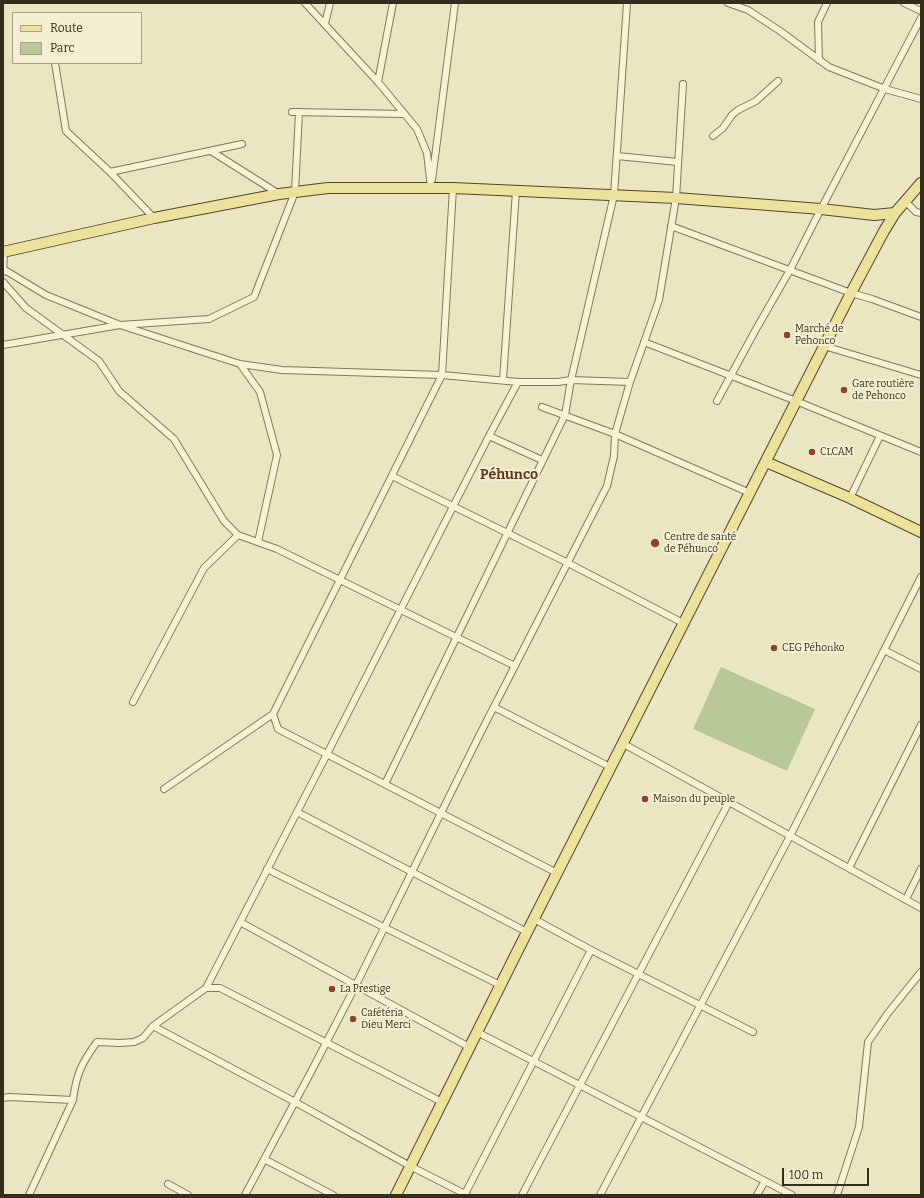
<!DOCTYPE html>
<meta charset="utf-8">
<style>
body{margin:0}
#map{position:relative;width:924px;height:1198px;overflow:hidden;background:#ebe6c2;font-family:Bitter,serif}
canvas{display:block}
.frame{position:absolute;inset:0;border:4px solid #342d1e;pointer-events:none}
.legend{position:absolute;left:12px;top:12px;width:130px;height:52px;box-sizing:border-box;background:#f3efd1;border:1px solid #a7a189;margin:0;padding:5px 7px;list-style:none;font-size:12px;color:#342d1e}
.legend li{display:flex;align-items:center;gap:8px;height:20px}
.legend b{width:20px;border:1px solid #a7a189}
.scale{position:absolute;left:782px;top:1168px;width:87px;height:18px;box-sizing:border-box;border:2px solid #342d1e;border-top:0;padding-left:5px;font-size:12px;line-height:14px;white-space:nowrap;color:#342d1e;-webkit-text-stroke:3px #f3efd1;paint-order:stroke}
</style>
<div id="map">
<canvas width="924" height="1198"></canvas>
<div class="frame"></div>
<ul class="legend">
<li><b style="height:5px;background:#ece29c"></b>Route</li>
<li><b style="height:11px;background:#b9c897"></b>Parc</li>
</ul>
<div class="scale">100 m</div>
</div>
<script>
const g = document.querySelector('canvas').getContext('2d');
g.lineJoin = 'round';
function paint(path, color) {
  g.fillStyle = color;
  g.fill(path, 'evenodd');
}
function stroke(path, color, width, dash) {
  g.strokeStyle = color;
  g.lineWidth = width;
  g.lineCap = dash ? 'butt' : 'round';
  g.setLineDash(dash || []);
  g.stroke(path);
}
function write(font, color, halo, rows, align = 'center') {
  g.font = font + ' Bitter,serif';
  g.lineWidth = 4;
  g.setLineDash([]);
  g.textBaseline = 'middle';
  g.strokeStyle = halo;
  g.fillStyle = color;
  for (const [text, x, y, turn = 0] of rows) {
    g.save();
    g.translate(x, y);
    g.rotate((+turn || 0) * Math.PI / 180);
    g.textAlign = isNaN(turn) ? turn : align;
    if (halo) g.strokeText(text, 0, 0);
    g.fillText(text, 0, 0);
    g.restore();
  }
}
paint(new Path2D(`
 M 721,667 L 815,709 L 787,771 L 693,729 Z`), '#b9c897');
const street = new Path2D(`
 M 305,3 L 378,82 L 417,129 L 427,153 L 431,188
 M 728,3 L 748,10 L 780,31 L 829,67 L 885,89 L 921,99
 M 904,3 L 921,11
 M 325,24 L 330,3
 M 819,60 L 818,22 L 827,3
 M 55,63 L 66,131 L 110,172 L 154,218
 M 378,82 L 393,3
 M 292,112 L 404,114
 M 713,136 L 723,128 L 732,115 L 738,110 L 756,101 L 778,81
 M 211,151 L 279,194
 M 617,156 L 678,162
 M 110,172 L 242,144
 M 432,180 L 455,3
 M 905,201 L 916,212 L 921,213
 M 671,226 L 851,293 L 872,299 L 921,317
 M 3,269 L 46,295 L 120,325 L 240,364 L 282,370 L 442,375 L 518,382 L 558,382 L 571,380 L 630,382
 M 3,272 L 4,251
 M 3,282 L 26,308 L 99,361 L 119,391 L 174,439 L 224,521 L 238,535 L 277,549 L 515,666
 M 644,342 L 796,401 L 921,452
 M 3,345 L 120,325 L 209,319 L 254,297 L 295,192 L 299,112
 M 824,346 L 921,375
 M 240,364 L 260,392 L 277,455 L 258,542
 M 503,380 L 516,191
 M 717,401 L 755,331 L 790,270 L 821,209 L 921,18
 M 542,407 L 615,434 L 750,493
 M 489,436 L 542,460
 M 392,476 L 568,563 L 683,623
 M 850,498 L 880,436
 M 884,650 L 921,669
 M 133,702 L 204,568 L 238,535
 M 494,707 L 610,767
 M 273,714 L 278,729 L 557,873
 M 622,743 L 921,908
 M 385,784 L 565,415 L 571,380 L 614,195 L 627,3
 M 164,789 L 273,714 L 442,375 L 453,188
 M 297,812 L 527,932
 M 849,868 L 921,725
 M 267,869 L 500,985
 M 906,899 L 921,869
 M 534,919 L 591,950 L 753,1032
 M 240,922 L 469,1047
 M 206,988 L 220,988 L 442,1102
 M 153,1026 L 295,1102 L 410,1166 L 467,1195
 M 477,1032 L 792,1195
 M 3,1098 L 9,1097 L 73,1100 C 76,1075 82,1062 97,1042 L 120,1043 L 134,1042 L 143,1038 L 153,1026 L 206,988 L 327,754 L 489,436 L 518,382
 M 264,1159 L 333,1195
 M 168,1184 L 188,1195
 M 465,1194 L 591,950
 M 29,1195 L 73,1100
 M 245,1195 L 312,1070 L 356,985 L 480,734 L 607,486 L 614,456 L 615,434 L 630,382 L 659,300 L 676,198 L 683,84
 M 522,1195 L 729,802
 M 600,1195 L 790,836 L 921,577
 M 757,1195 L 765,1181
 M 837,1195 L 859,1127 L 868,1042 L 888,1013 L 921,972`);
const primary = new Path2D(`
 M 3,252 L 154,218 L 279,194 L 328,188 L 453,188 L 676,198 L 821,209 L 874,215 L 895,213
 M 766,462 L 850,498 L 921,532
 M 396,1195 L 519,948 L 851,293 L 884,231 L 895,213 L 921,183`);
stroke(street, '#84785b', 8);
stroke(primary, '#51452f', 12);
stroke(street, '#f6f3d5', 6);
stroke(primary, '#ece29c', 10);
for (const [x, y, r, color] of [
 [787,335,4,"#8f402f"],
 [844,390,4,"#8f402f"],
 [812,452,4,"#8f402f"],
 [655,543,5,"#8f402f"],
 [774,648,4,"#8f402f"],
 [645,799,4,"#8f402f"],
 [332,989,4,"#8f402f"],
 [353,1019,4,"#8f402f"]
]) {
  const dot = new Path2D();
  dot.arc(x, y, r, 0, 2 * Math.PI);
  g.fillStyle = color;
  g.fill(dot);
  stroke(dot, '#f3efd1', 1.5);
}
write('10px', '#342d1e', '#f3efd1', [
 ["Marché de",795,329],
 ["Pehonco",795,341],
 ["Gare routière",852,384],
 ["de Pehonco",852,396],
 ["CLCAM",820,452],
 ["Centre de santé",664,537],
 ["de Péhunco",664,549],
 ["CEG Péhonko",782,648],
 ["Maison du peuple",653,799],
 ["La Prestige",340,989],
 ["Cafétéria",361,1013],
 ["Dieu Merci",361,1025]
], 'left');
write('bold 14px', '#5e3920', '#f3efd1', [
 ["Péhunco",509,475]
]);
</script>
